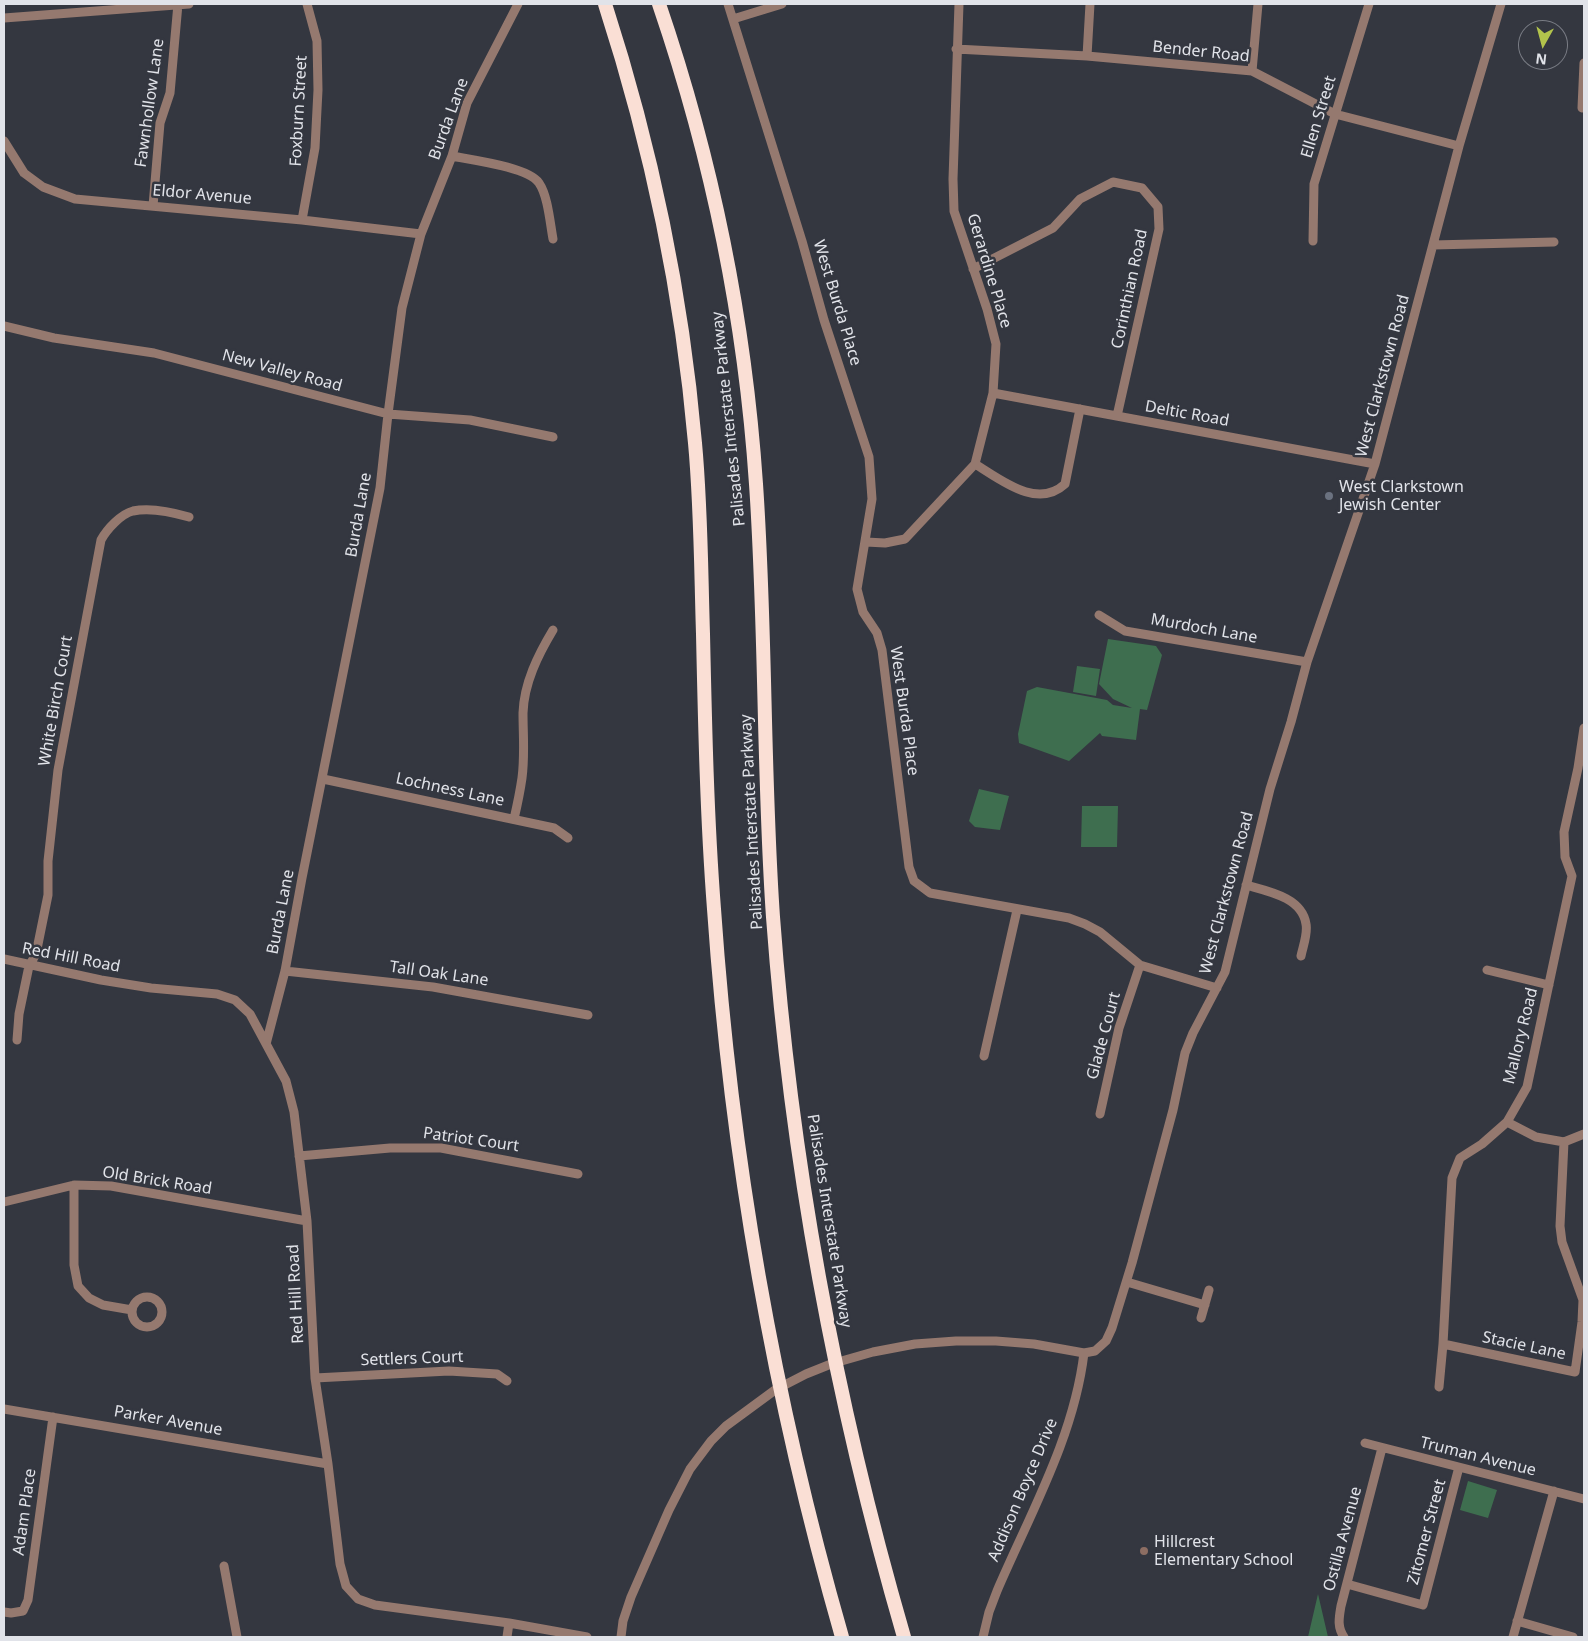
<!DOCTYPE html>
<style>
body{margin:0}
#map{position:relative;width:1588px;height:1641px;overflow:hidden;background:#343740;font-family:"Noto Sans",sans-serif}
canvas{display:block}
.frame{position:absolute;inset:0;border:5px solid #e1e3e9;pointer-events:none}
.north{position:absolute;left:1518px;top:20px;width:50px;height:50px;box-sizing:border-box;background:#343740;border:1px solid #797c84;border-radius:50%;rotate:187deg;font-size:14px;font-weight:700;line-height:20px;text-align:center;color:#e1e3e9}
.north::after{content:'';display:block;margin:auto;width:18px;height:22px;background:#b2c34c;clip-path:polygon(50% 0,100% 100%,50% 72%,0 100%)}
</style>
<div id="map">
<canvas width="1588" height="1641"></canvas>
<div class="frame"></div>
<div class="north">N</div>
</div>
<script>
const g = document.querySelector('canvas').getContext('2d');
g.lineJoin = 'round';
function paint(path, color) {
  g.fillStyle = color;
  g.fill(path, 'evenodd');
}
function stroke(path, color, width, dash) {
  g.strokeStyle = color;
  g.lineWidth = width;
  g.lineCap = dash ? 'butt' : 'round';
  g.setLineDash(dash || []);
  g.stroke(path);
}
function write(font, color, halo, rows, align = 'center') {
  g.font = font + ' "Noto Sans",sans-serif';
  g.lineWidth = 5;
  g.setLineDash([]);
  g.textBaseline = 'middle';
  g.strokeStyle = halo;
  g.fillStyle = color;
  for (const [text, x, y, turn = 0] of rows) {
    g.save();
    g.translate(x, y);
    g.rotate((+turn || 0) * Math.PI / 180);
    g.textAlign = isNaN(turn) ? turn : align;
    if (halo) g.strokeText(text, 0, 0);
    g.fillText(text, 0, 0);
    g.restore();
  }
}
paint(new Path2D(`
 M 1108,639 L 1156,646 L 1162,655 L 1147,710 L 1140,709 L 1136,740 L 1102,736 L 1100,733 L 1069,761 L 1019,743 L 1018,734 L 1027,691 L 1037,687 L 1107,700 L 1113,705 L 1132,708 L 1113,699 L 1099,684 Z
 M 1077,666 L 1100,669 L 1096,696 L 1073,692 Z
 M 979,789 L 1009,796 L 1000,830 L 975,827 L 969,821 Z
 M 1082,806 L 1118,806 L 1117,847 L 1081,847 Z
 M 1468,1481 L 1497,1490 L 1488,1518 L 1460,1510 Z
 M 1318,1594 L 1328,1637 L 1308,1637 Z`), '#3e6e4f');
stroke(new Path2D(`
 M 728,4 L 802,241 L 824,320 L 869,457 L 872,499 L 857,589 L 863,612 L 877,633 L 882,650 L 909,867 L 914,881 L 930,893 L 1069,918 L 1085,924 L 1100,932 L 1140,965 L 1217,988
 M 4,18 L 189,4
 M 733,19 L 782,4
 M 956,49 L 1087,56 L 1252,71 L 1335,114 L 1459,146
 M 1087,56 L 1090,4
 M 1252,71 L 1258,4
 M 1582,108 L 1584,63
 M 4,141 L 24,173 L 43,187 L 75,199 L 302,220 L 421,234
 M 452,156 C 472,160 528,167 539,183 C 548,196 550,223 553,239
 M 153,206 L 160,123 L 170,93 L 178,4
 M 302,220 L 315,148 L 318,90 L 317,41 L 307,4
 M 1313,241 L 1314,184 L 1369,4
 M 1433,245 L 1554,242
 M 973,269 L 1053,228 L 1080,199 L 1113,182 L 1142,188 L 1158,207 L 1159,229 L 1117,416
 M 4,326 L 54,338 L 154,353 L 388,414 L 470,420 L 553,437
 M 993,393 L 1375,464
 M 975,464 C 1000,479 1037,510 1065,484 L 1080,409
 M 866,542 L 885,543 L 905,539 L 975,464 L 993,393 L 996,344 L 987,309 L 954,211 L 953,179 L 959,4
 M 1099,615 L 1125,631 L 1307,662
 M 323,779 L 554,828 L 568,838
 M 514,819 C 517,806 520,792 522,778 C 525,756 523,734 523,713 C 524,683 538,655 553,630
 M 1246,885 C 1267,891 1302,897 1306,924 C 1308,934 1303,946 1301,956
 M 4,959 L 101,980 L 151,988 L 217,994 L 235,1000 L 250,1014 L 286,1081 L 294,1112 L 307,1221 L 315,1378 L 328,1464 L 340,1564 L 346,1586 L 358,1599 L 375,1605 L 509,1623 L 587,1637
 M 1487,970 L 1549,985
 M 285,971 L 433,987 L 588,1015
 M 17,1040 L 19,1014 L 29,966 L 36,954 L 48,895 L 48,861 L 58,770 L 101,540 C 107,529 121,514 133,511 C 151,507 172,512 189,517
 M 266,1044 L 285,971 L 302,878 L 380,488 L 388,414 L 402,308 L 421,234 L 452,156 L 467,103 L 518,4
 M 984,1056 L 1017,910
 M 1100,1114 L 1119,1028 L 1140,965
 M 1507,1122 L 1536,1137 L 1564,1142 L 1584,1134
 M 299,1156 L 390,1148 L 441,1148 L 578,1174
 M 74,1185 L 74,1265 L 78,1286 L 89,1298 L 103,1305 L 132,1310
 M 4,1202 L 74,1185 L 111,1186 L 307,1221
 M 1127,1282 L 1205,1305
 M132 1312a15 15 0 1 1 30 0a15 15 0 1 1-30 0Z
 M 1201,1318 L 1209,1290
 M 1443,1344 L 1575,1372 L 1582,1322 L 1583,1300 L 1562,1242 L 1560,1226 L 1564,1142
 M 315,1378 L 449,1371 L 497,1374 L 507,1381
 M 1439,1387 L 1443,1344 L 1452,1178 L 1460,1158 L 1482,1144 L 1507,1122 L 1527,1087 L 1572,876 L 1565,857 L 1564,832 L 1578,768 L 1584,728
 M 4,1409 L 328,1464
 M 1365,1443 L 1584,1499
 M 224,1566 L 237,1637
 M 1347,1584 L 1423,1605 L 1459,1467
 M 4,1612 L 11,1613 L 23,1611 L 28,1600 L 53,1417
 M 1517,1621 L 1573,1637
 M 507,1637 L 509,1623
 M 621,1637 L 623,1621 L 631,1597 L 669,1510 L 690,1469 L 711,1441 L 726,1426 L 775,1390 L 806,1374 L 831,1364 L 873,1352 L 915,1344 L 956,1341 L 996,1341 L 1034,1344 L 1084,1353 L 1095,1351 L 1106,1341 L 1112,1328 L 1132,1263 L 1173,1110 L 1185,1053 L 1193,1033 L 1225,972 L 1270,789 L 1291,722 L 1307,662 L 1375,464 L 1459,146 L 1501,4
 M 983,1637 L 989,1612 L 997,1591 C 1030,1514 1074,1437 1084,1353
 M 1344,1637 C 1337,1627 1339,1618 1341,1606 L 1382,1448
 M 1513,1637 L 1554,1491`), '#95796f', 9);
stroke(new Path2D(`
 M 605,4 C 651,146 682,294 695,443 C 701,507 701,571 703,634 C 705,726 707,818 714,909 C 731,1155 774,1400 842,1637
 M 659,4 C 712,159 745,321 756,484 C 766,628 763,773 773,917 C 791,1161 836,1403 904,1637`), '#fadfd5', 14);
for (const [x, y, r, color] of [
 [1329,496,5,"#6b7280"],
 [1144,1551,5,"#8d6e63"]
]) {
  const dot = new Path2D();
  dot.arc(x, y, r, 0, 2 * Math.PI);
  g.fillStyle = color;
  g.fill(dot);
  stroke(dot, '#343740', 2);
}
write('16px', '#e1e3e9', '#343740', [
 ["Bender Road",1201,52,6],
 ["Fawnhollow Lane",150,103,-82],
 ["Foxburn Street",299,111,-87],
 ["Ellen Street",1319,117,-73],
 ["Burda Lane",449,119,-70],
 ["Eldor Avenue",202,195,5],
 ["Gerardine Place",989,271,73],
 ["Corinthian Road",1130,289,-78],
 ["West Burda Place",837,303,73],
 ["New Valley Road",282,371,15],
 ["West Clarkstown Road",1383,376,-75],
 ["Deltic Road",1187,414,10],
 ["Palisades Interstate Parkway",729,419,-96],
 ["Burda Lane",359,515,-80],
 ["Murdoch Lane",1204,629,10],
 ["White Birch Court",56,701,-80],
 ["West Burda Place",904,711,82],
 ["Lochness Lane",450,790,12],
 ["Palisades Interstate Parkway",752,822,-93],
 ["West Clarkstown Road",1227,893,-75],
 ["Burda Lane",281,912,-79],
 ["Red Hill Road",71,958,11],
 ["Tall Oak Lane",439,974,8],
 ["Glade Court",1104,1036,-75],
 ["Mallory Road",1521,1036,-76],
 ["Patriot Court",471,1140,8],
 ["Old Brick Road",157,1181,9],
 ["Palisades Interstate Parkway",829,1221,81],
 ["Red Hill Road",296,1294,-93],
 ["Stacie Lane",1524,1346,12],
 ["Settlers Court",412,1359,-2],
 ["Parker Avenue",168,1421,10],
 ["Truman Avenue",1478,1457,14],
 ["Addison Boyce Drive",1023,1490,-67],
 ["Adam Place",25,1512,-82],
 ["Zitomer Street",1427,1532,-75],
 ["Ostilla Avenue",1343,1539,-75]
]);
write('16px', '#e1e3e9', '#343740', [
 ["West Clarkstown",1339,487],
 ["Jewish Center",1339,505],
 ["Hillcrest",1154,1542],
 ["Elementary School",1154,1560]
], 'left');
</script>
